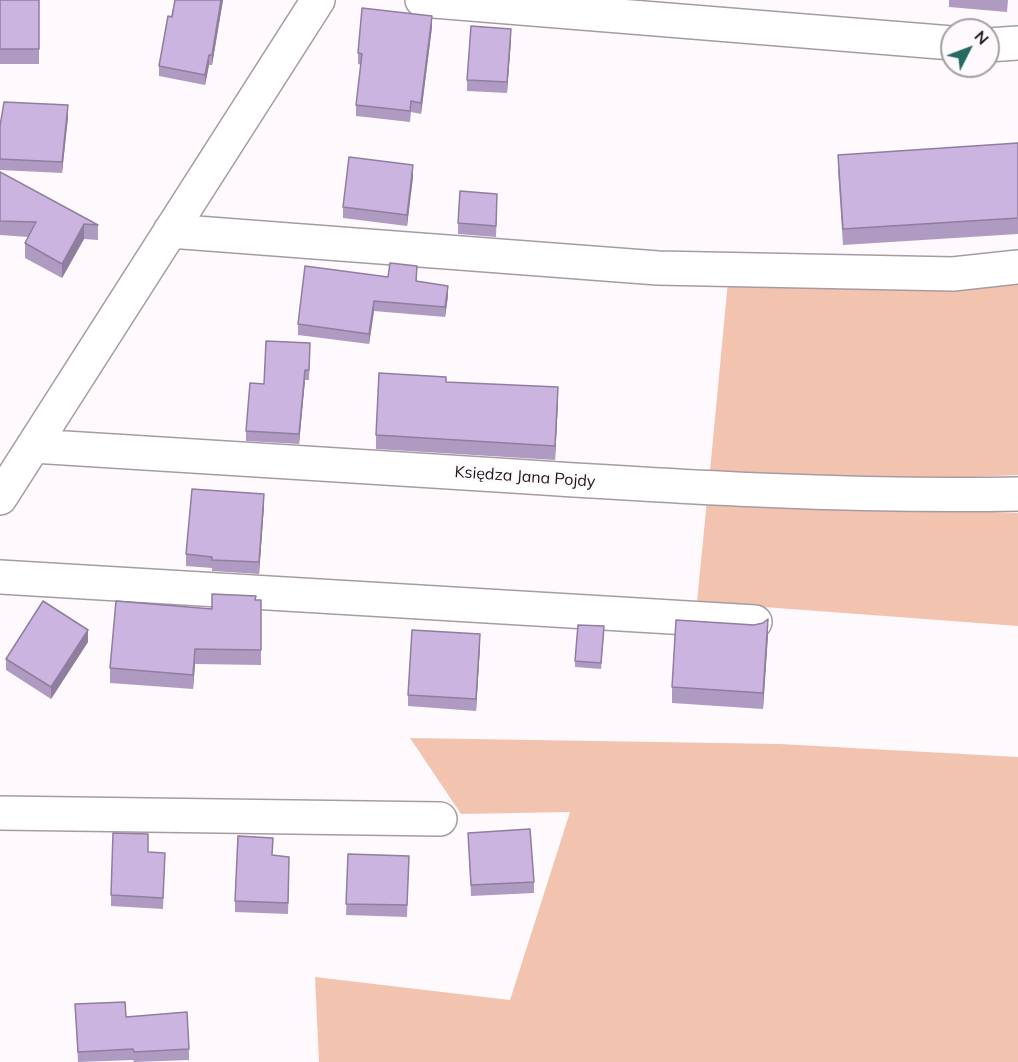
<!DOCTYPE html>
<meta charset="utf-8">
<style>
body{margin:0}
#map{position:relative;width:1018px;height:1062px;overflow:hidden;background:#fef9fc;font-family:Mulish,sans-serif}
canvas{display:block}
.north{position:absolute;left:940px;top:18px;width:60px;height:60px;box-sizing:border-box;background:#fef9fc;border:2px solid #a49fa2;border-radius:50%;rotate:48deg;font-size:16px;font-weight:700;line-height:24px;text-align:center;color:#1c181b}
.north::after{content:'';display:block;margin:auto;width:21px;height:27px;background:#256b5f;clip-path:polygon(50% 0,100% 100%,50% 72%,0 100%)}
</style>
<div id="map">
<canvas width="1018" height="1062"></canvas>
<div class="north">N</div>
</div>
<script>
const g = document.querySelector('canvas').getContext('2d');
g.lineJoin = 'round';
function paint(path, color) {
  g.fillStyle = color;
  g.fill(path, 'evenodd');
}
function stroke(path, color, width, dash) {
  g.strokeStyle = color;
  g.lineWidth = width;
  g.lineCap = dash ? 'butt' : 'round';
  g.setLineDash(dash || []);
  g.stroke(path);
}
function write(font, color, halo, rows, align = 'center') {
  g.font = font + ' Mulish,sans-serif';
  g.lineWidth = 5;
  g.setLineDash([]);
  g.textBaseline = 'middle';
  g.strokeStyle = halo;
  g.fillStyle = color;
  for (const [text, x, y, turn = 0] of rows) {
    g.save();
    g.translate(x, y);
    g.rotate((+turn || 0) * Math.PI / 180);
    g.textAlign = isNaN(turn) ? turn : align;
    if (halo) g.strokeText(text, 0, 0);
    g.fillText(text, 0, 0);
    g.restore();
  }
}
paint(new Path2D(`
 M 1018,256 L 1018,475 L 900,480 L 710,471 L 730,260 L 943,263 Z
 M 707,500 L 1018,513 L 1018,626 L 697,602 Z
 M 410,738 L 780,744 L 1018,757 L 1018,1062 L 319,1062 L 315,977 L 510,1000 L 570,812 L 461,814 Z`), '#f2c4af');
const minor = new Path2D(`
 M 422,0 L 952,43
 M 988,45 L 1018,43
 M 170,231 L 658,268 L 953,274 L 1018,267
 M 33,446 C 193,456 353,466 513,476 C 681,487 849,497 1018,494
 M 0,498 L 318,0
 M 0,577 L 755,622
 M 0,813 L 440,819`);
stroke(minor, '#a79ba2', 36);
stroke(minor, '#fff', 33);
paint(new Path2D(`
 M 0,0 L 39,0 L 39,64 L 0,64 Z
 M 175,0 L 223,0 L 212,65 L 209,65 L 205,85 L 159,76 L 159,66 Z
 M 949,0 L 1008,0 L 1007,12 L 949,7 Z
 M 432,27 L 421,114 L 411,112 L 410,122 L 356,116 L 356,105 L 361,65 L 358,64 L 358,53 Z
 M 511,40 L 507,93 L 467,91 L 467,80 Z
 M 68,117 L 62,173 L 0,170 L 0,126 Z
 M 1018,143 L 1018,234 L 843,245 L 838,171 L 838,155 Z
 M 0,172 L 98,225 L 98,240 L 84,239 L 62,278 L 25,258 L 25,243 L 28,237 L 0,235 Z
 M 413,177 L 407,226 L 343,218 L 343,207 Z
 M 497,205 L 496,237 L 458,234 L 458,223 Z
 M 417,276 L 417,281 L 448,296 L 445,317 L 374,311 L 369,344 L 298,335 L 298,324 L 388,277 Z
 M 310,353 L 309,380 L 305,380 L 299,444 L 246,441 L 246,431 L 264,384 Z
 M 446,382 L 558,401 L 555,460 L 376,449 L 376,435 Z
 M 264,506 L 259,574 L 212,571 L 212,568 L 186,566 L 186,554 Z
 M 256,600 L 261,600 L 261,665 L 195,664 L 193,689 L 110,683 L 110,668 Z
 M 604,632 L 601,669 L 575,667 L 575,661 Z
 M 768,635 L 763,709 L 672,703 L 672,687 Z
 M 88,642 L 51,699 L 6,670 L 6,659 Z
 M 480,646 L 476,711 L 408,706 L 408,695 Z
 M 468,833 L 534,882 L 534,893 L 471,896 Z
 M 148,852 L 165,853 L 163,909 L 111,906 L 111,895 Z
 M 348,854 L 409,856 L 407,917 L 346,915 Z
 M 273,856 L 289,868 L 288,914 L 235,912 L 235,901 Z
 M 75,1004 L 126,1017 L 189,1049 L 189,1060 L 134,1062 L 133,1060 L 78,1062 Z`), '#af9bc2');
paint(new Path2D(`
 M 221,0 L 223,0 L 212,65 L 212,55 Z
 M 432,16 L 432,27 L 421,114 L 421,103 Z
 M 511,29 L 511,40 L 507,93 L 507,82 Z
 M 209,55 L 209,65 L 205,85 L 205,75 Z
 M 68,105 L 68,117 L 62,173 L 62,162 Z
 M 413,165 L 413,177 L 407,226 L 407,215 Z
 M 84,224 L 84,239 L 62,278 L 62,264 Z
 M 448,286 L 448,296 L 445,317 L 445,307 Z
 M 374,301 L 374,311 L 369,344 L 369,334 Z
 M 305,370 L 305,380 L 299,444 L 299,434 Z
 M 558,387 L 558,401 L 555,460 L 555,446 Z
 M 264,494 L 264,506 L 259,574 L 259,562 Z
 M 768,619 L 768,635 L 763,709 L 763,693 Z
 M 88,630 L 88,642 L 51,699 L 51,687 Z
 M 480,634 L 480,646 L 476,711 L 476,699 Z
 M 195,649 L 195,664 L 193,689 L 193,675 Z`), '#8f7e9e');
const building = new Path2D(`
 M 0,0 L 39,0 L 39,49 L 0,49 Z
 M 175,0 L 221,0 L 212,55 L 209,55 L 205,75 L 159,66 L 168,16 L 172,17 Z
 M 362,8 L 432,16 L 421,103 L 411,101 L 410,111 L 356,105 L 362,54 L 358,53 Z
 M 471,26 L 511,29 L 507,82 L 467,80 Z
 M 4,102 L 68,105 L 62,162 L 0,159 L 0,126 Z
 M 1018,143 L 1018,218 L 843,229 L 838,155 Z
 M 349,157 L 413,165 L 407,215 L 343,207 Z
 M 0,172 L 98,225 L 84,224 L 62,264 L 25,243 L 36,222 L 0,221 Z
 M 460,191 L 497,194 L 496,226 L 458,223 Z
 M 390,263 L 417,266 L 416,281 L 448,286 L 445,307 L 374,301 L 369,334 L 298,324 L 305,266 L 388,277 Z
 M 266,341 L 310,343 L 309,370 L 305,370 L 299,434 L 246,431 L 250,383 L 264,384 Z
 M 379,373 L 446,377 L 446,382 L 558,387 L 555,446 L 376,435 Z
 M 192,489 L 264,494 L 259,562 L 212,560 L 212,557 L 186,554 Z
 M 212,594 L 256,596 L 255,600 L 261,600 L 261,650 L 195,649 L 193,675 L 110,668 L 116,601 L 212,609 Z
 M 43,601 L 88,630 L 51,687 L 6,659 Z
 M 768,619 L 763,693 L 672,687 L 676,620 L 754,625 L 763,623 Z
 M 578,625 L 604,626 L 601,663 L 575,661 Z
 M 412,630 L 480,634 L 476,699 L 408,695 Z
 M 530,829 L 534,882 L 471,885 L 468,833 Z
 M 113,833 L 148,834 L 148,852 L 165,853 L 163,898 L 111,895 Z
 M 238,836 L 273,838 L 272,855 L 289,857 L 288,903 L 235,901 Z
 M 348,854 L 409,856 L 407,905 L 346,904 Z
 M 125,1002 L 126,1017 L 187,1012 L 189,1049 L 134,1052 L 133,1049 L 78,1052 L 75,1004 Z`);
paint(building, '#ccb4e1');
stroke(building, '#8f7e9e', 1.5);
write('16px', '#1c181b', '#fef9fc', [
 ["Księdza Jana Pojdy",525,477,4]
]);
</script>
